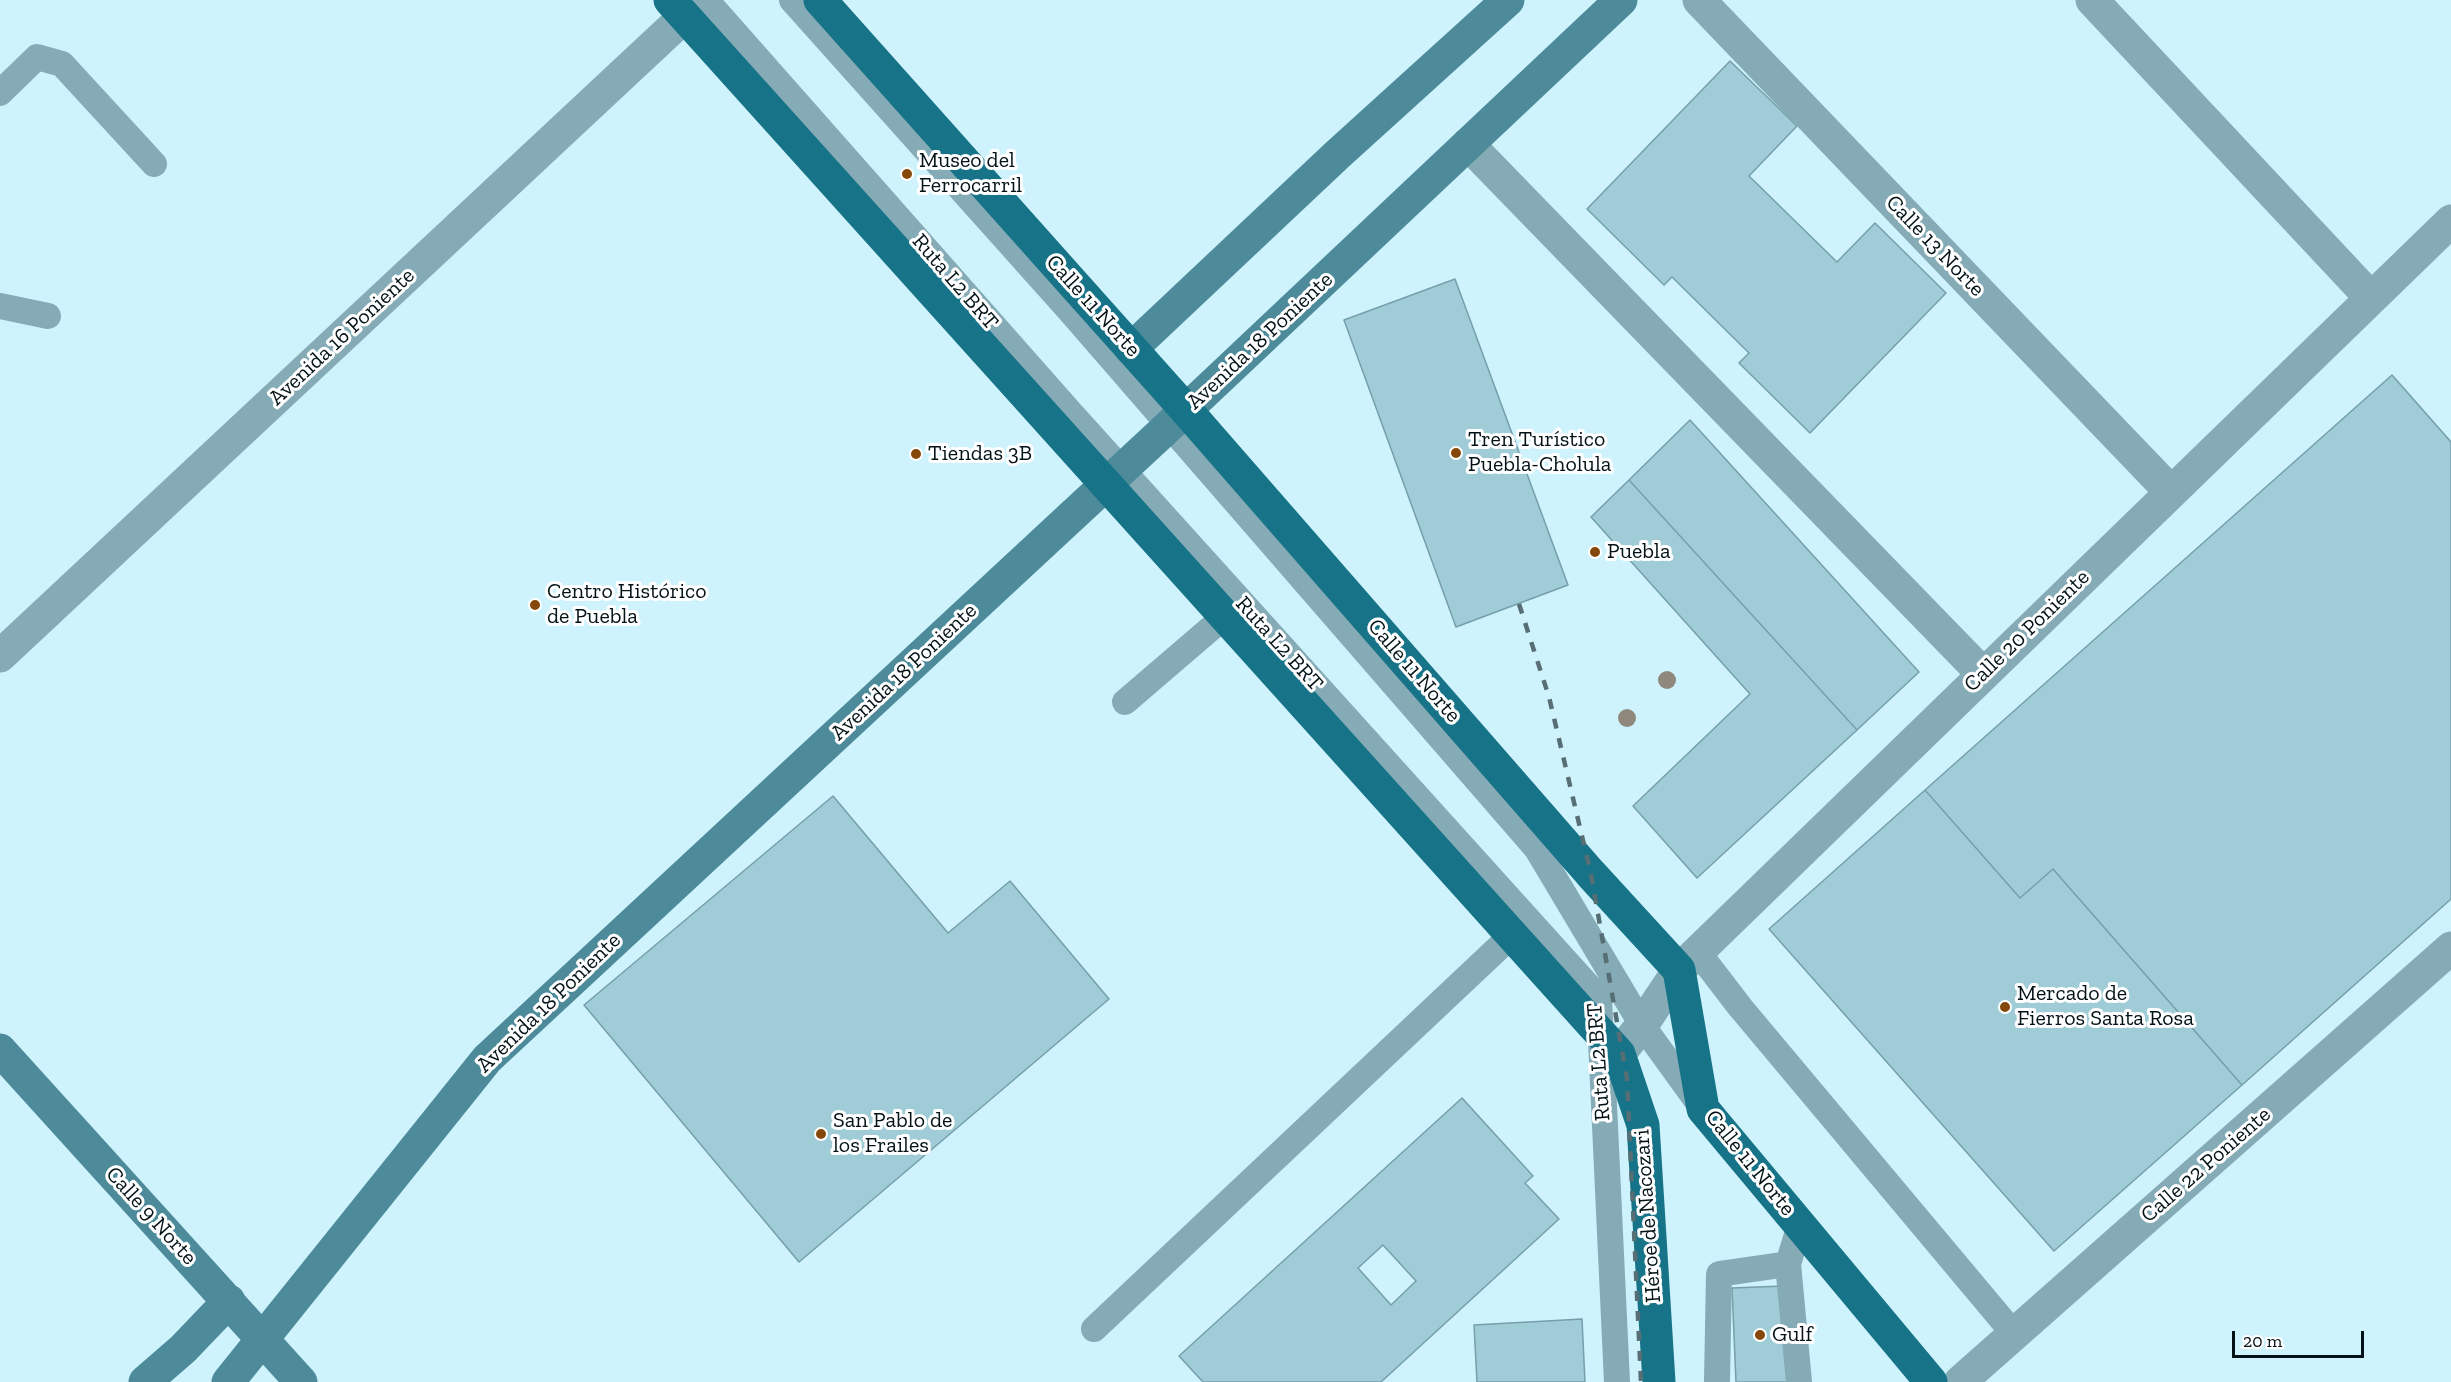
<!DOCTYPE html>
<meta charset="utf-8">
<style>
body{margin:0}
#map{position:relative;width:2451px;height:1382px;overflow:hidden;background:#cff3fd;font-family:"Zilla Slab",serif}
canvas{display:block}
.scale{position:absolute;left:2232px;top:1331px;width:132px;height:27px;box-sizing:border-box;border:3px solid #031216;border-top:0;padding-left:8px;font-size:18px;line-height:21px;white-space:nowrap;color:#031216;-webkit-text-stroke:4px #fff;paint-order:stroke}
</style>
<div id="map">
<canvas width="2451" height="1382"></canvas>
<div class="scale">20 m</div>
</div>
<script>
const g = document.querySelector('canvas').getContext('2d');
g.lineJoin = 'round';
function paint(path, color) {
  g.fillStyle = color;
  g.fill(path, 'evenodd');
}
function stroke(path, color, width, dash) {
  g.strokeStyle = color;
  g.lineWidth = width;
  g.lineCap = dash ? 'butt' : 'round';
  g.setLineDash(dash || []);
  g.stroke(path);
}
function write(font, color, halo, rows, align = 'center') {
  g.font = font + ' "Zilla Slab",serif';
  g.lineWidth = 6;
  g.setLineDash([]);
  g.textBaseline = 'middle';
  g.strokeStyle = halo;
  g.fillStyle = color;
  for (const [text, x, y, turn = 0] of rows) {
    g.save();
    g.translate(x, y);
    g.rotate((+turn || 0) * Math.PI / 180);
    g.textAlign = isNaN(turn) ? turn : align;
    if (halo) g.strokeText(text, 0, 0);
    g.fillText(text, 0, 0);
    g.restore();
  }
}
const building = new Path2D(`
 M 1730,61 L 1797,126 L 1749,176 L 1837,262 L 1875,223 L 1946,293 L 1810,433 L 1739,363 L 1749,353 L 1672,277 L 1664,285 L 1587,209 Z
 M 1455,279 L 1568,585 L 1456,627 L 1344,320 Z
 M 2392,375 L 2451,442 L 2451,899 L 2242,1085 L 2053,869 L 2020,898 L 1925,790 Z
 M 1690,420 L 1919,672 L 1857,730 L 1629,480 Z
 M 1629,480 L 1857,730 L 1697,878 L 1633,806 L 1750,694 L 1591,517 Z
 M 1925,790 L 2020,898 L 2053,869 L 2242,1085 L 2054,1251 L 1769,929 Z
 M 833,796 L 948,933 L 1010,881 L 1109,999 L 799,1262 L 584,1005 Z
 M 1462,1098 L 1533,1176 L 1525,1183 L 1559,1219 L 1381,1382 L 1203,1382 L 1179,1356 ZM 1383,1245 L 1416,1281 L 1391,1305 L 1358,1268 Z
 M 1783,1286 L 1787,1382 L 1736,1382 L 1732,1288 Z
 M 1582,1319 L 1585,1382 L 1477,1382 L 1474,1325 Z`);
paint(building, '#a0ccd8');
stroke(building, '#749fab', 1.5);
stroke(new Path2D(`
 M 706,0 L 1070,412 L 1599,998 L 1617,1382
 M 792,0 L 1071,312 L 1537,849 L 1642,1025 L 1702,1108
 M 0,93 L 37,57 L 62,64 L 154,164
 M 0,306 L 48,316
 M 1125,702 L 1224,617
 M 1697,951 L 1740,1007 L 2014,1334
 M 1094,1329 L 1511,936
 M 1717,1382 L 1719,1274 L 1788,1264
 M 1799,1382 L 1788,1264 L 1800,1225`), '#84abb6', 26);
stroke(new Path2D(`
 M 1699,0 L 2171,492
 M 2092,0 L 2371,298
 M 1468,144 L 1983,674
 M 0,656 L 684,17
 M 1619,1054 L 1642,1025 L 1679,970 L 2451,221
 M 1960,1382 L 2451,948`), '#84abb6', 33);
stroke(new Path2D(`
 M 1131,349 L 1337,155 L 1508,0
 M 0,1050 L 301,1382
 M 145,1382 L 183,1349 L 229,1301
 M 228,1382 L 487,1059 L 1170,425 L 1621,0`), '#4d8b9b', 33);
stroke(new Path2D(`
 M 670,0 L 1619,1054 L 1643,1125 L 1659,1382
 M 820,0 L 1186,410 L 1591,874 L 1679,970 L 1703,1109 L 1931,1382`), '#177387', 33);
stroke(new Path2D(`
 M 1519,604 L 1549,697 L 1591,874 L 1627,1079 L 1641,1382`), '#566e74', 4.5, [10, 10]);
g.fillStyle = '#8e897c';
for (const [x, y] of [
 [1667,680],
 [1627,718]
]) {
  g.beginPath();
  g.arc(x, y, 9, 0, 2 * Math.PI);
  g.fill();
}
for (const [x, y, r, color] of [
 [907,174,6,"#86480a"],
 [1456,453,6,"#86480a"],
 [916,454,6,"#86480a"],
 [1595,552,6,"#86480a"],
 [535,605,6,"#86480a"],
 [2005,1007,6,"#86480a"],
 [821,1134,6,"#86480a"],
 [1760,1335,6,"#86480a"]
]) {
  const dot = new Path2D();
  dot.arc(x, y, r, 0, 2 * Math.PI);
  g.fillStyle = color;
  g.fill(dot);
  stroke(dot, '#fff', 2);
}
write('22px', '#031216', '#fff', [
 ["Museo del",919,161],
 ["Ferrocarril",919,186],
 ["Tren Turístico",1468,440],
 ["Puebla-Cholula",1468,465],
 ["Tiendas 3B",928,454],
 ["Puebla",1607,552],
 ["Centro Histórico",547,592],
 ["de Puebla",547,617],
 ["Mercado de",2017,994],
 ["Fierros Santa Rosa",2017,1019],
 ["San Pablo de",833,1121],
 ["los Frailes",833,1146],
 ["Gulf",1772,1335]
], 'left');
write('22px', '#031216', '#fff', [
 ["Calle 13 Norte",1935,246,46],
 ["Ruta L2 BRT",955,282,49],
 ["Calle 11 Norte",1093,306,48],
 ["Avenida 16 Poniente",342,337,-43],
 ["Avenida 18 Poniente",1260,341,-43],
 ["Calle 20 Poniente",2027,631,-44],
 ["Ruta L2 BRT",1279,644,48],
 ["Calle 11 Norte",1414,671,49],
 ["Avenida 18 Poniente",904,672,-43],
 ["Avenida 18 Poniente",549,1003,-44],
 ["Ruta L2 BRT",1599,1062,-94],
 ["Calle 11 Norte",1750,1163,51],
 ["Calle 22 Poniente",2206,1165,-41],
 ["Calle 9 Norte",151,1216,48],
 ["Héroe de Nacozari",1648,1216,-94]
]);
</script>
